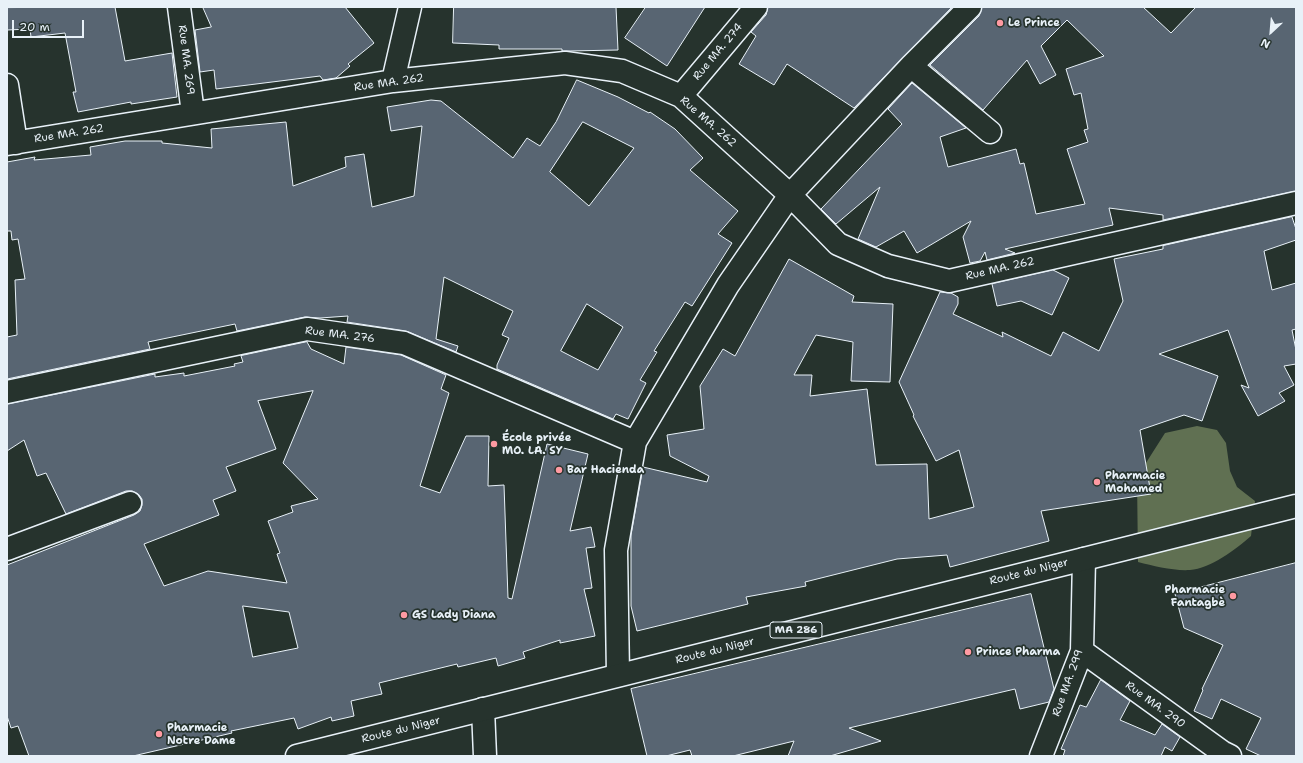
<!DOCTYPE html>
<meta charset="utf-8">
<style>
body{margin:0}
#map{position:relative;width:1303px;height:763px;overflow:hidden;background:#26332d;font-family:"Shantell Sans",sans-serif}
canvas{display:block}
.frame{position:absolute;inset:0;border:8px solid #e8f1f8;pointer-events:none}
.north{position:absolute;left:1251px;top:12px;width:40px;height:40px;-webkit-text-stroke:3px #26332d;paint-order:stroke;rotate:206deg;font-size:11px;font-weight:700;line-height:16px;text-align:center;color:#e8f1f8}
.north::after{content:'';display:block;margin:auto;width:14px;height:18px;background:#e8f1f8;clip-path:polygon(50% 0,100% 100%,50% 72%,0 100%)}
.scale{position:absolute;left:12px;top:20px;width:72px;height:18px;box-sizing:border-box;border:2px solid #e8f1f8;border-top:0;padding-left:5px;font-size:12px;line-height:14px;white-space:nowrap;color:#e8f1f8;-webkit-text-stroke:3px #26332d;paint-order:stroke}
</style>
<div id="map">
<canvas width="1303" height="763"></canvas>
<div class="frame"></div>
<div class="north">N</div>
<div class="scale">20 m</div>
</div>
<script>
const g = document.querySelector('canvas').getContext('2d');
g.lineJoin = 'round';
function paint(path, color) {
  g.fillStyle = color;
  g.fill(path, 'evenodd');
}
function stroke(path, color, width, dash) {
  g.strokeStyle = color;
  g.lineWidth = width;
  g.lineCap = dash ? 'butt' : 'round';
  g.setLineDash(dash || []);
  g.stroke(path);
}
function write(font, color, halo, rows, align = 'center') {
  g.font = font + ' "Shantell Sans",sans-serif';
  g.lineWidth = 3.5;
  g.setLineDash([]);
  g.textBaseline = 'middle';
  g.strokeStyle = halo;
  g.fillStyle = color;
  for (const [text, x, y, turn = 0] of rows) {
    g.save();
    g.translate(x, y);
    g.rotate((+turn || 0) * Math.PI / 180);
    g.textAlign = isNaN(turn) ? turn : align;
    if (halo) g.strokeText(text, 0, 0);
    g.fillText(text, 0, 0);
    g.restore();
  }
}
paint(new Path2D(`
 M 1197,426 L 1217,430 L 1226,443 L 1230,471 L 1237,487 L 1255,501 L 1251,536 C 1236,549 1210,569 1190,570 C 1173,571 1154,566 1138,562 L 1137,477 L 1165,433 Z`), '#607052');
const building = new Path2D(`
 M 115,7 L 125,61 L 172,53 L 177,97 L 131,104 L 131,102 L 78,112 L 73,92 L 76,92 L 65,33 L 31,37 L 30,29 L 7,30 L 7,8 Z
 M 203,7 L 345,7 L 374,43 L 348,64 L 350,66 L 336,78 L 323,80 L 320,76 L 216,89 L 214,70 L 200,72 L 195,30 L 211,27 Z
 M 454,7 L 616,7 L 618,50 L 569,51 L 562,51 L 562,49 L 499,49 L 499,45 L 453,43 Z
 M 646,7 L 705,7 L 667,66 L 625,38 Z
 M 768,7 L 952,7 L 854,108 L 787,64 L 774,85 L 739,64 L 756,36 L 751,32 L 766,15 Z
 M 982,7 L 1143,7 L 1171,33 L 1196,7 L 1296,7 L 1296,191 L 1163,220 L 1163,215 L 1109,208 L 1113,225 L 1005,249 L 1015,253 L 987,260 L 985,252 L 980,261 L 970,263 L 963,237 L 971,221 L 917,253 L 904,231 L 876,247 L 858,239 L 880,187 L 836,224 L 821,209 L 902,124 L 888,109 L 912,83 L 966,128 L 940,137 L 948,167 L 1016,149 L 1020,164 L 1024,163 L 1036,214 L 1085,204 L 1067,149 L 1088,142 L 1084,130 L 1088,129 L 1081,93 L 1074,95 L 1066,69 L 1104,56 L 1067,20 L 1041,46 L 1056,75 L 1040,84 L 1027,60 L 983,110 L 930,65 L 979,16 Z
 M 577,80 L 618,97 L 649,113 L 650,112 L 675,129 L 703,158 L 690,170 L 738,211 L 718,234 L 732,243 L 692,306 L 685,302 L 654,351 L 657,352 L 640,380 L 646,383 L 628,419 L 616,414 L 613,419 L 497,369 L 497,365 L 509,338 L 502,335 L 513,311 L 444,277 L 436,339 L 458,346 L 456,352 L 406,331 L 347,322 L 348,316 L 320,318 L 305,317 L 237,331 L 235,324 L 148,342 L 150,349 L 7,379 L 7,337 L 17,335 L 15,280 L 25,279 L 18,239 L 12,240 L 11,231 L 7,231 L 7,162 L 35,157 L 34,160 L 91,155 L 90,147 L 125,141 L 162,141 L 162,143 L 212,148 L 211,129 L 286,122 L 293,186 L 346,167 L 345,157 L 364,154 L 372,207 L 414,196 L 422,126 L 391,131 L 387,107 L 431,100 L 441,101 L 513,158 L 527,138 L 540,146 L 556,122 ZM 583,122 L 634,148 L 589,206 L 550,172 ZM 587,304 L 623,327 L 598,370 L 561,351 Z
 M 1292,217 L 1296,229 L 1296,240 L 1264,251 L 1272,290 L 1296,283 L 1296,329 L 1292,330 L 1296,350 L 1296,364 L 1284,366 L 1294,385 L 1279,393 L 1285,401 L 1258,416 L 1241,385 L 1249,388 L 1228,330 L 1159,354 L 1218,376 L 1202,421 L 1184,415 L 1140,430 L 1151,494 L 1041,511 L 1049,541 L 950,567 L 947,555 L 897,559 L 805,582 L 806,586 L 746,597 L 748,604 L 637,631 L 631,606 L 631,535 L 643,467 L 707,482 L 709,476 L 670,456 L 667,435 L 704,429 L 700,386 L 723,349 L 735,356 L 789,259 L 854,296 L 852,302 L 893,304 L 890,382 L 851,381 L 853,342 L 816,335 L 794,375 L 812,375 L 810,396 L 867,389 L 876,465 L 927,464 L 929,519 L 974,507 L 959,450 L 936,461 L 913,416 L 914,415 L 899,382 L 940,292 L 951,293 L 958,297 L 958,304 L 953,314 L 1003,337 L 1002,332 L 1051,356 L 1063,332 L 1099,351 L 1123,301 L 1114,259 L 1163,249 L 1163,246 Z
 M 1053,270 L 1069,278 L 1052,315 L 1021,301 L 997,306 L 992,284 Z
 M 307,342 L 311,349 L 344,364 L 346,347 L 401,355 L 446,375 L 441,389 L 449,393 L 420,486 L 440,493 L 466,436 L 489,436 L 488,486 L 504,485 L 508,598 L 512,599 L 547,444 L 588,454 L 570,531 L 591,527 L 595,547 L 586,548 L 592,588 L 584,589 L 595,636 L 560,643 L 560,640 L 523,652 L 525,658 L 498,666 L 496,658 L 458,667 L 457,664 L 379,683 L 382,694 L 351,701 L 354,716 L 332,721 L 331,717 L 298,729 L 294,718 L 231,731 L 232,733 L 133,756 L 29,756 L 18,726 L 11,728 L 7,716 L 7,565 L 134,515 L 140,511 L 142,505 L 142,499 L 138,494 L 132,491 L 126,491 L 66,514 L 46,473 L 37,476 L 24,440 L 7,451 L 7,404 L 155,374 L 155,377 L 184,373 L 184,376 L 235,366 L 234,364 L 243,362 L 241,356 ZM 313,391 L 283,463 L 318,499 L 291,506 L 293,512 L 268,521 L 280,553 L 277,554 L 287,583 L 208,571 L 164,586 L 144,544 L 219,515 L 213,500 L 236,491 L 226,467 L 276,449 L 258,401 ZM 243,606 L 289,612 L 298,648 L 253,657 Z
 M 1296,563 L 1296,756 L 1261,756 L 1246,749 L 1261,718 L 1221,699 L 1212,719 L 1194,711 L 1203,690 L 1202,689 L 1223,645 L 1184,628 L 1175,594 Z
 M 1031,594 L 1054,689 L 1049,702 L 1020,709 L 1015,689 L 849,728 L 881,741 L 830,756 L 788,756 L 794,741 L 733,756 L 692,756 L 690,750 L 666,756 L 647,756 L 631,689 Z
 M 1101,680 L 1130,701 L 1120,720 L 1155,735 L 1162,724 L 1180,737 L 1172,751 L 1165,747 L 1161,756 L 1063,756 L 1065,750 L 1061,749 L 1080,705 L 1086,707 Z`);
paint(building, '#586572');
stroke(building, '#e8f1f8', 1);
const minor = new Path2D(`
 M 179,7 L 193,113
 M 911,66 L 990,132
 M 393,81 L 410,7
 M 7,85 L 16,143
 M 681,96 L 756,7
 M 7,144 L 393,81 L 565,63 L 622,71 L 681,96 L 790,195 L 838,244 L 888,266 L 949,281 L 1296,203
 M 7,392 L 307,329 L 404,343 L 635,442
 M 7,549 L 130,503
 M 1082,651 L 1222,752 L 1230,756
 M 618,675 L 616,550 L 635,442 L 728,285 L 790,195 L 911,66 L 970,7
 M 483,709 L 485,756
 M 1041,756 L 1082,651 L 1084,559`);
const major = new Path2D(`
 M 297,756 L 1296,506`);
stroke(minor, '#e8f1f8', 25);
stroke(major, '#e8f1f8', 25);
stroke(minor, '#26332d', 22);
stroke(major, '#26332d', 22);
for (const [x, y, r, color] of [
 [1000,23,4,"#ff9aa2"],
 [494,444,4,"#ff9aa2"],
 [559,470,4,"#ff9aa2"],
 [1097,482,4,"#ff9aa2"],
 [1233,596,4,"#ff9aa2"],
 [404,615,4,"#ff9aa2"],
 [968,652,4,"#ff9aa2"],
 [159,734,4,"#ff9aa2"]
]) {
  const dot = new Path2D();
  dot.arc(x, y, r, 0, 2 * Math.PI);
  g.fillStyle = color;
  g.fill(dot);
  stroke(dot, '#26332d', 1.5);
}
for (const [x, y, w] of [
 [796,630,52]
]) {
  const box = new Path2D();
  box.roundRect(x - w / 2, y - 8, w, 16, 3);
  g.fillStyle = '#26332d';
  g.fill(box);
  stroke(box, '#e8f1f8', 1);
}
write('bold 10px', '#e8f1f8', null, [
 ["MA 286",796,630]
]);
write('bold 11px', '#e8f1f8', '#26332d', [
 ["Le Prince",1008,23],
 ["École privée",502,438],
 ["MO. LA. SY",502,451],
 ["Bar Hacienda",567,470],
 ["Pharmacie",1105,476],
 ["Mohamed",1105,489],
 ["Pharmacie",1225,590,"right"],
 ["Fantagbè",1225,603,"right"],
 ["GS Lady Diana",412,615],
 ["Prince Pharma",976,652],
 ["Pharmacie",167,728],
 ["Notre Dame",167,741]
], 'left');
write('11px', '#e8f1f8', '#26332d', [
 ["Rue MA. 274",718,52,-50],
 ["Rue MA. 269",186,60,83],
 ["Rue MA. 262",389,83,-8],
 ["Rue MA. 262",708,122,41],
 ["Rue MA. 262",69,134,-9],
 ["Rue MA. 262",1000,269,-13],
 ["Rue MA. 276",340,335,7],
 ["Route du Niger",1029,572,-14],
 ["Route du Niger",715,651,-14],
 ["Rue MA. 299",1068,683,-70],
 ["Rue MA. 290",1155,705,36],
 ["Route du Niger",401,730,-14]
]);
</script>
